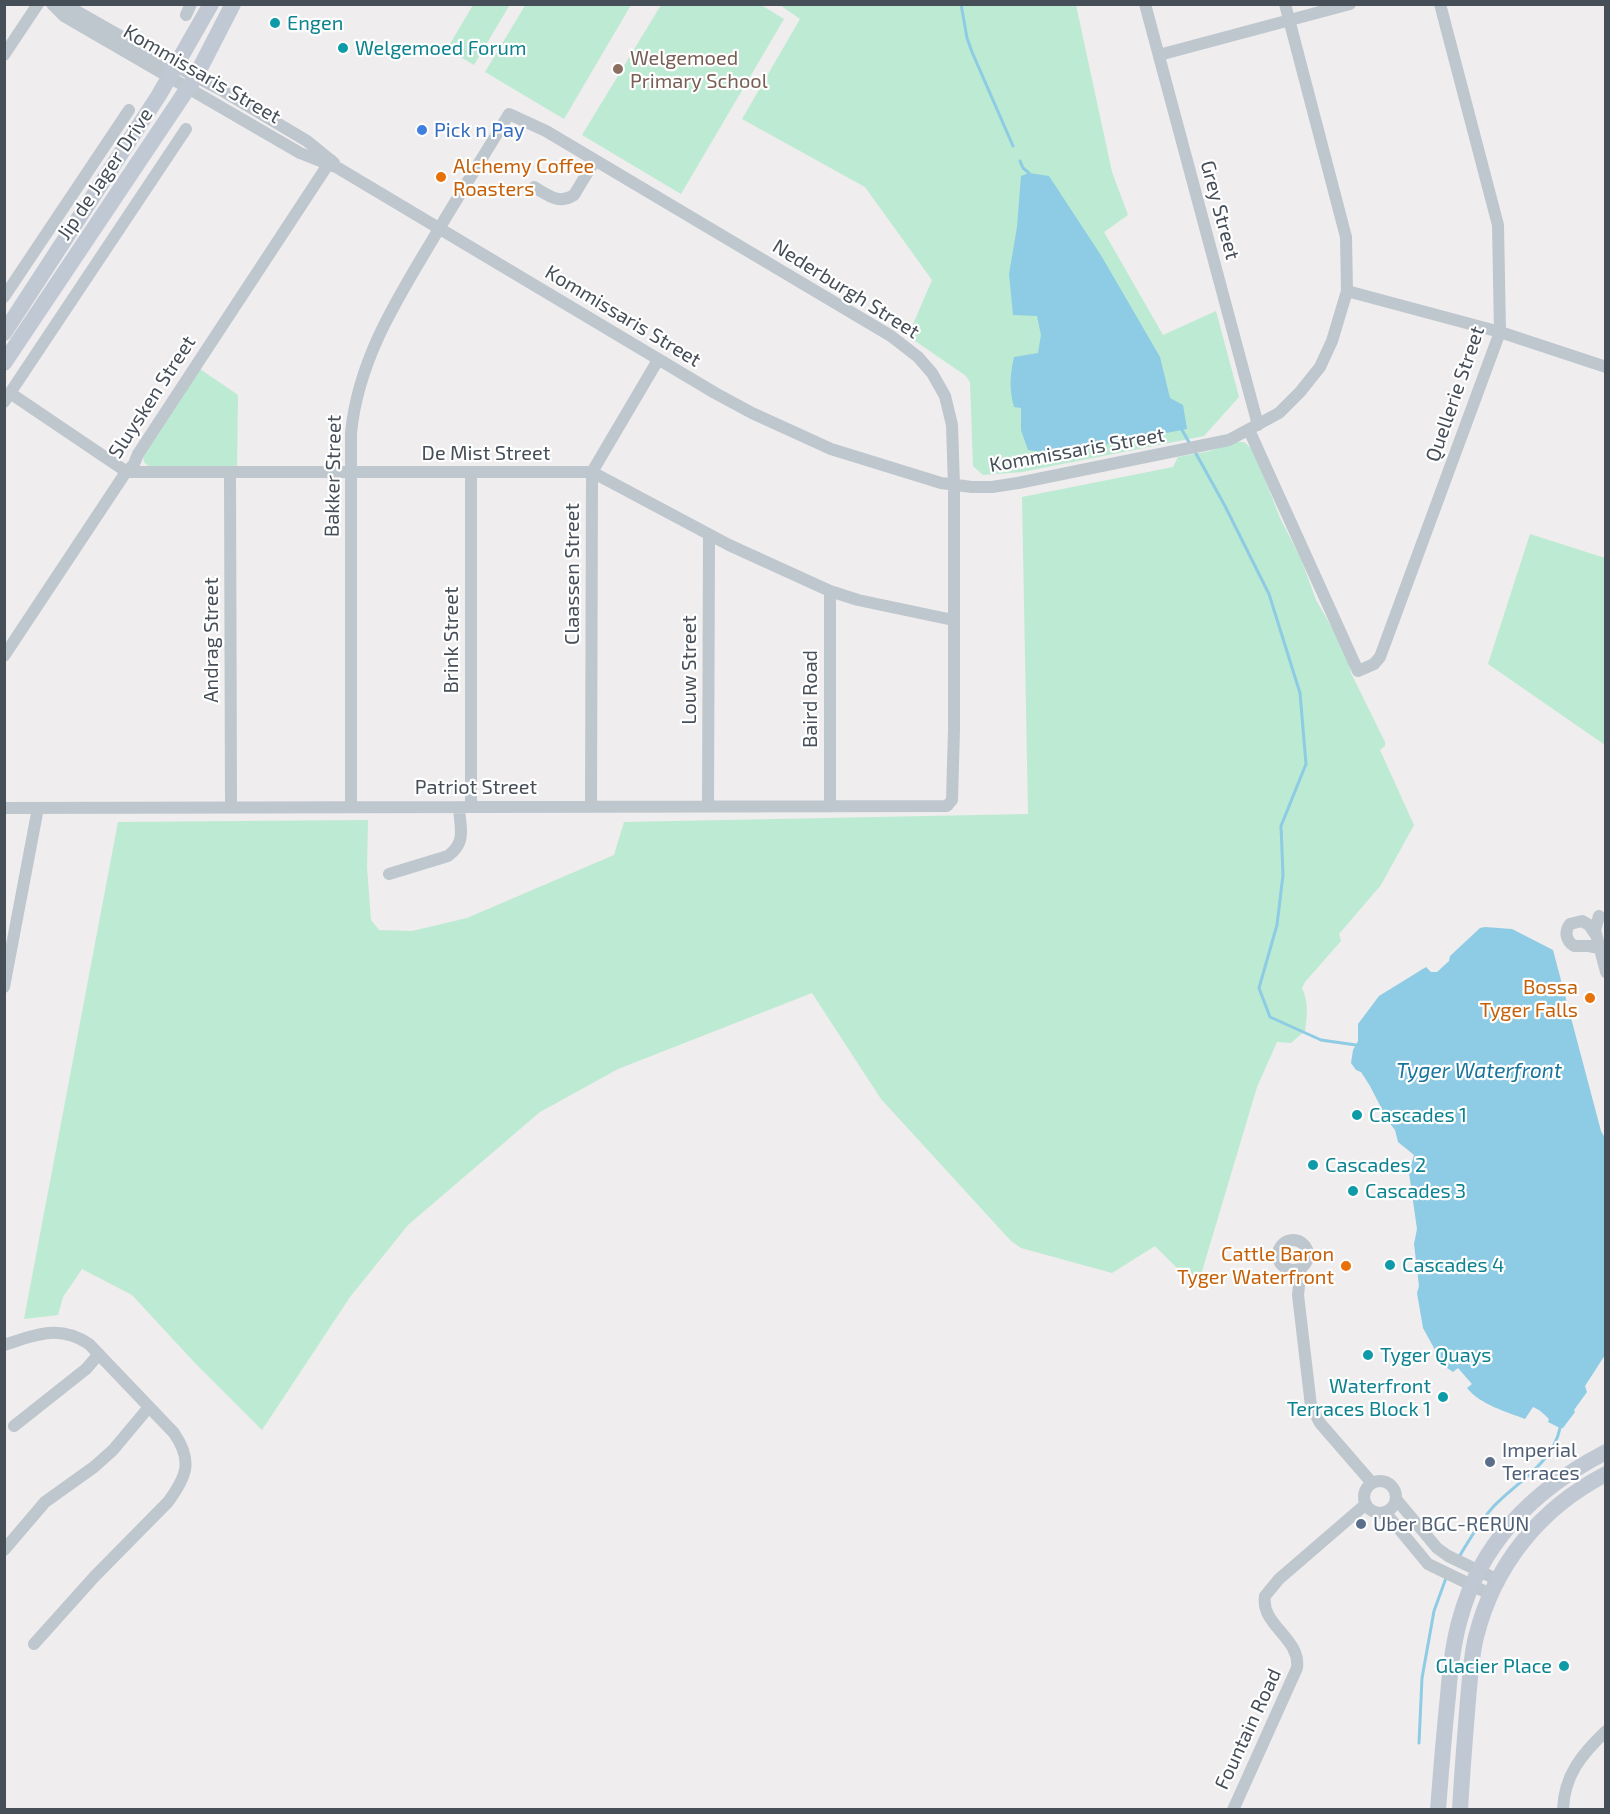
<!DOCTYPE html>
<style>
body{margin:0}
#map{position:relative;width:1610px;height:1814px;overflow:hidden;background:#efeded;font-family:"Exo 2",sans-serif}
canvas{display:block}
.frame{position:absolute;inset:0;border:6px solid #464e58;pointer-events:none}
</style>
<div id="map">
<canvas width="1610" height="1814"></canvas>
<div class="frame"></div>
</div>
<script>
const g = document.querySelector('canvas').getContext('2d');
g.lineJoin = 'round';
function paint(path, color) {
  g.fillStyle = color;
  g.fill(path, 'evenodd');
}
function stroke(path, color, width, dash) {
  g.strokeStyle = color;
  g.lineWidth = width;
  g.lineCap = dash ? 'butt' : 'round';
  g.setLineDash(dash || []);
  g.stroke(path);
}
function write(font, color, halo, rows, align = 'center') {
  g.font = font + ' "Exo 2",sans-serif';
  g.lineWidth = 4.5;
  g.setLineDash([]);
  g.textBaseline = 'middle';
  g.strokeStyle = halo;
  g.fillStyle = color;
  for (const [text, x, y, turn = 0] of rows) {
    g.save();
    g.translate(x, y);
    g.rotate((+turn || 0) * Math.PI / 180);
    g.textAlign = isNaN(turn) ? turn : align;
    if (halo) g.strokeText(text, 0, 0);
    g.fillText(text, 0, 0);
    g.restore();
  }
}
paint(new Path2D(`
 M 526,4 L 631,5 L 564,119 L 485,72 Z
 M 508,5 L 509,6 L 474,65 L 447,49 L 473,5 Z
 M 661,5 L 761,5 L 784,19 L 681,194 L 582,135 Z
 M 780,5 L 1076,5 L 1112,172 L 1128,215 L 1104,232 L 1163,335 L 1216,311 L 1239,397 L 1204,436 L 1022,472 L 983,475 L 973,466 L 970,382 L 966,376 L 908,336 L 932,280 L 865,187 L 742,119 L 800,19 Z
 M 200,369 L 238,395 L 237,468 L 149,467 L 144,462 L 143,456 Z
 M 1235,442 L 1244,442 L 1251,448 L 1259,464 L 1280,518 L 1301,559 L 1316,600 L 1339,640 L 1348,660 L 1351,673 L 1385,742 L 1385,746 L 1380,750 L 1414,825 L 1381,885 L 1339,934 L 1341,941 L 1305,982 L 1302,988 C 1309,1003 1307,1015 1305,1031 L 1291,1043 L 1277,1042 L 1257,1087 L 1197,1288 L 1155,1246 L 1112,1273 L 1021,1248 L 1011,1241 L 881,1099 L 812,993 L 618,1069 L 540,1112 L 408,1225 L 350,1297 L 262,1430 L 194,1362 L 132,1295 L 82,1269 L 63,1297 L 58,1315 L 24,1319 L 118,822 L 368,820 L 367,867 L 371,920 L 379,930 L 412,931 L 467,918 L 614,855 L 624,822 L 1028,814 L 1022,497 L 1173,467 L 1178,457 L 1210,451 Z
 M 1530,534 L 1605,558 L 1605,745 L 1488,664 Z`), '#bdead3');
paint(new Path2D(`
 M 1029,173 L 1049,176 L 1102,257 L 1160,357 L 1170,398 L 1183,405 L 1187,429 L 1056,454 L 1028,450 L 1021,430 L 1021,408 L 1014,407 C 1009,389 1010,375 1014,357 L 1038,353 L 1041,335 L 1037,316 L 1013,315 L 1009,274 L 1017,227 L 1021,176 Z
 M 1485,927 L 1512,929 L 1553,950 L 1601,1131 L 1605,1138 L 1605,1355 L 1585,1386 L 1587,1392 L 1574,1410 L 1575,1412 L 1563,1428 L 1560,1428 L 1548,1422 L 1549,1419 C 1545,1415 1539,1409 1533,1407 L 1525,1419 C 1505,1411 1481,1405 1467,1388 L 1472,1384 L 1458,1368 L 1453,1372 L 1447,1368 L 1446,1362 L 1440,1359 L 1423,1328 L 1417,1293 L 1419,1286 L 1414,1244 L 1417,1229 L 1409,1173 L 1414,1155 L 1398,1142 L 1395,1130 L 1388,1121 L 1370,1086 L 1361,1072 L 1356,1070 L 1351,1063 L 1353,1050 L 1358,1041 L 1358,1024 L 1379,996 L 1426,967 L 1431,972 L 1437,972 L 1449,961 L 1450,956 L 1480,928 Z`), '#8ecbe4');
stroke(new Path2D(`
 M 961,4 L 967,38 L 972,52 L 1013,146
 M 1020,161 L 1023,168 L 1029,173
 M 1182,430 L 1190,444
 M 1194,450 L 1225,506 L 1269,594 L 1300,693 L 1306,764 L 1281,826 L 1283,875 L 1277,925 L 1259,988 L 1270,1017 L 1321,1040 L 1356,1045
 M 1459,1557 C 1469,1540 1480,1521 1494,1506 C 1517,1482 1553,1463 1560,1428
 M 1419,1743 L 1422,1678 L 1434,1611 L 1446,1578`), '#8ecbe4', 3);
stroke(new Path2D(`
 M 52,4 L 64,16 L 300,153 L 338,168 L 715,393 L 752,413 L 831,449 L 941,483 L 972,487 L 992,487 L 1018,483 L 1229,440 L 1279,413 L 1300,392 L 1320,367 L 1332,341 L 1347,291 L 1346,237 L 1285,4
 M 64,4 L 152,54 L 223,91 L 307,141 L 334,163
 M 1145,4 L 1258,425
 M 186,15 L 191,4
 M 4,55 L 38,4
 M 1159,55 L 1350,4
 M 534,187 C 548,195 559,205 574,195 L 595,160
 M 1347,291 L 1500,332 L 1606,367
 M 4,297 L 129,110
 M 10,393 L 127,472 L 592,472 L 729,545 L 830,591 L 858,600 L 953,620
 M 4,402 L 186,129
 M 1249,430 L 1358,671 L 1374,664 L 1380,657 L 1500,332 L 1498,225 L 1440,4
 M 230,472 L 231,807
 M 471,472 L 471,807
 M 830,591 L 830,806
 M 4,656 L 124,475 L 134,464 L 138,454 L 331,160
 M 708,806 L 709,535
 M 591,807 L 592,472 L 658,360
 M 4,808 L 947,806 L 952,800 L 954,729 L 954,486 L 952,425 L 945,396 L 932,373 L 918,357 L 891,336 L 546,131 L 509,114 C 483,157 456,200 430,244 C 394,304 358,362 351,433 L 351,807
 M 389,874 L 448,856 C 467,842 460,828 459,807
 M 1599,916 L 1595,930 L 1606,972
 M 1595,934 L 1589,925 L 1582,921 L 1570,924 C 1564,932 1566,941 1574,946 L 1589,946 L 1599,948
 M 4,987 L 38,808
 M1278 1255a15 15 0 1 1 30 0a15 15 0 1 1-30 0Z
 M 1301,1267 L 1298,1295 L 1311,1406 L 1320,1423 L 1372,1483
 M 4,1345 C 34,1335 59,1324 89,1344 L 174,1433 C 193,1461 187,1476 168,1502 L 95,1576 L 34,1644
 M 14,1426 L 86,1369 L 99,1354
 M1364 1497a16 16 0 1 1 32 0a16 16 0 1 1-32 0Z
 M 1396,1499 L 1437,1548 L 1448,1556 L 1498,1580
 M 1385,1512 L 1428,1564 L 1492,1595
 M 4,1550 L 45,1502 L 94,1467 L 113,1450 L 149,1407
 M 1233,1810 L 1297,1668 C 1301,1638 1260,1625 1265,1596 L 1279,1579 L 1366,1504
 M 1563,1810 C 1564,1775 1582,1754 1606,1731`), '#bec6ce', 12);
stroke(new Path2D(`
 M 4,333 L 159,95 L 211,4
 M 4,363 L 196,76 L 233,4
 M 1438,1810 C 1441,1771 1444,1734 1448,1696 C 1450,1670 1453,1643 1460,1619 C 1481,1541 1536,1488 1606,1452
 M 1460,1810 C 1462,1773 1465,1737 1468,1700 C 1470,1679 1471,1657 1476,1637 C 1494,1565 1540,1508 1606,1474`), '#c0c8d4', 16);
for (const [x, y, r, color] of [
 [275,23,6,"#0f9aa8"],
 [343,48,6,"#0f9aa8"],
 [618,69,6,"#8d6e63"],
 [422,130,6,"#3f7fe0"],
 [441,177,6,"#e8710a"],
 [1590,998,6,"#e8710a"],
 [1357,1115,6,"#0f9aa8"],
 [1313,1165,6,"#0f9aa8"],
 [1353,1191,6,"#0f9aa8"],
 [1390,1265,6,"#0f9aa8"],
 [1346,1266,6,"#e8710a"],
 [1368,1355,6,"#0f9aa8"],
 [1443,1397,6,"#0f9aa8"],
 [1490,1462,6,"#5c6f8a"],
 [1361,1524,6,"#5c6f8a"],
 [1564,1666,6,"#0f9aa8"]
]) {
  const dot = new Path2D();
  dot.arc(x, y, r, 0, 2 * Math.PI);
  g.fillStyle = color;
  g.fill(dot);
  stroke(dot, '#fff', 2);
}
write('20px', '#0d838f', '#fff', [
 ["Engen",287,23],
 ["Welgemoed Forum",355,48],
 ["Cascades 1",1369,1115],
 ["Cascades 2",1325,1165],
 ["Cascades 3",1365,1191],
 ["Cascades 4",1402,1265],
 ["Tyger Quays",1380,1355],
 ["Waterfront",1431,1386,"right"],
 ["Terraces Block 1",1431,1409,"right"],
 ["Glacier Place",1552,1666,"right"]
], 'left');
write('20px', '#785e54', '#fff', [
 ["Welgemoed",630,58],
 ["Primary School",630,81]
], 'left');
write('20px', '#464e58', '#fff', [
 ["Kommissaris Street",202,74,30],
 ["Jip de Jager Drive",105,174,-56],
 ["Grey Street",1220,210,75],
 ["Nederburgh Street",846,289,32],
 ["Kommissaris Street",623,316,31],
 ["Quellerie Street",1455,394,-71],
 ["Sluysken Street",152,397,-57],
 ["Kommissaris Street",1077,450,-10],
 ["De Mist Street",486,453],
 ["Bakker Street",333,476,-89],
 ["Claassen Street",572,574,-90],
 ["Andrag Street",211,640,-90],
 ["Brink Street",451,640,-90],
 ["Louw Street",689,670,-90],
 ["Baird Road",810,699,-90],
 ["Patriot Street",476,787],
 ["Fountain Road",1248,1729,-65]
]);
write('20px', '#366cbe', '#fff', [
 ["Pick n Pay",434,130]
], 'left');
write('20px', '#c56008', '#fff', [
 ["Alchemy Coffee",453,166,"left"],
 ["Roasters",453,189,"left"],
 ["Bossa",1578,987],
 ["Tyger Falls",1578,1010],
 ["Cattle Baron",1334,1254],
 ["Tyger Waterfront",1334,1277]
], 'right');
write('20px', '#4e5e75', '#fff', [
 ["Imperial",1502,1450],
 ["Terraces",1502,1473],
 ["Uber BGC-RERUN",1373,1524]
], 'left');
write('italic 21px', '#17749b', '#fff', [
 ["Tyger Waterfront",1479,1071]
]);
</script>
